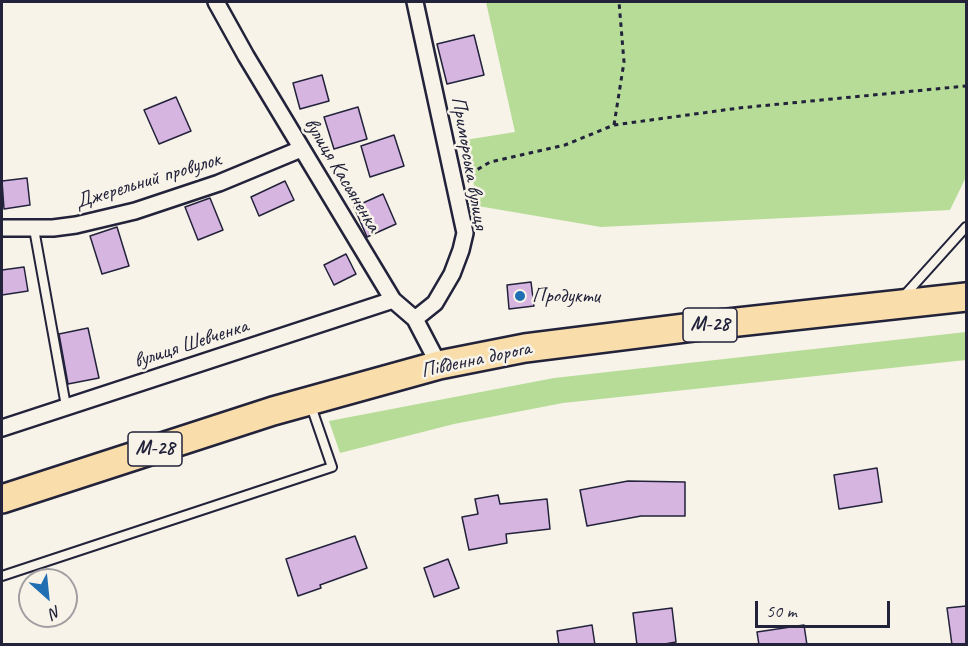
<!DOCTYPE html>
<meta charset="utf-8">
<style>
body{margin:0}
#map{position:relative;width:968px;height:646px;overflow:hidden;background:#f7f3e8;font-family:Caveat,sans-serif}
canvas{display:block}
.frame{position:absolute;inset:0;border:3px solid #22223b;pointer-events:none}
.north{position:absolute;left:18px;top:568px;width:60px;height:60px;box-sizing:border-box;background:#f7f3e8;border:2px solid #a29fa3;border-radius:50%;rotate:153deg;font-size:16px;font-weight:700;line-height:24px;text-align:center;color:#22223b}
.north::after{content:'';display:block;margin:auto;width:21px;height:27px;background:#1f6fb2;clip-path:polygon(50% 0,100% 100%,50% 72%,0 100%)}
.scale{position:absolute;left:755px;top:601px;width:135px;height:27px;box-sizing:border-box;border:3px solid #22223b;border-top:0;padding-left:8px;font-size:18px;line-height:21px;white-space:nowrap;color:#22223b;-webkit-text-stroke:4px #f7f3e8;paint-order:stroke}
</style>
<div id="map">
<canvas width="968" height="646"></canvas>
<div class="frame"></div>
<div class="north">N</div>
<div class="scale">50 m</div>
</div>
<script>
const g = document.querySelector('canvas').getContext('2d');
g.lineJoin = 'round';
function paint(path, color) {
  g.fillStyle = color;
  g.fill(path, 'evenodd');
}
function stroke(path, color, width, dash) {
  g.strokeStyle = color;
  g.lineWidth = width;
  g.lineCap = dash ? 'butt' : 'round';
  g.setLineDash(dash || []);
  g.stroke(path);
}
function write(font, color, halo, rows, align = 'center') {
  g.font = font + ' Caveat,sans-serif';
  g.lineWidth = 5;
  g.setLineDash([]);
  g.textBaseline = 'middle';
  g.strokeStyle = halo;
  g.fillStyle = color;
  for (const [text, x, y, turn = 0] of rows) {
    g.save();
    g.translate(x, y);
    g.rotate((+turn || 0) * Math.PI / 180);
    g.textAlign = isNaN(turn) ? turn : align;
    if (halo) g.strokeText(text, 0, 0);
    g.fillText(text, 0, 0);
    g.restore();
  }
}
paint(new Path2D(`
 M 486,2 L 966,2 L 966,177 L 950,210 L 601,227 L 478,206 L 465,140 L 515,132 Z
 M 966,332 L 966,360 L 563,403 L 454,424 L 340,453 L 329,421 L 554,378 Z`), '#b6dc98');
const building = new Path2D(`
 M 474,35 L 484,75 L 447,84 L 437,44 Z
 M 322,75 L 329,101 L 300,109 L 293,83 Z
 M 176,97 L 191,131 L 159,144 L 144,110 Z
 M 358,107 L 367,139 L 334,149 L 324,117 Z
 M 394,135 L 404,166 L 370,177 L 361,146 Z
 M 27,178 L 30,205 L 4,209 L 2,181 Z
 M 285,181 L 294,200 L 259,216 L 251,197 Z
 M 383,194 L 396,224 L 367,237 L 354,207 Z
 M 210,198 L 223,230 L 198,240 L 185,207 Z
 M 117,227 L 129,266 L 102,274 L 90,236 Z
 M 346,254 L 356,274 L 334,285 L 324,265 Z
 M 24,267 L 28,291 L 2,295 L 2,270 Z
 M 531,282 L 534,306 L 509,309 L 507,285 Z
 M 88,328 L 99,378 L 68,384 L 59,334 Z
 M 877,468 L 882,502 L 839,509 L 834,475 Z
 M 628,481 L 685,482 L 685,516 L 641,516 L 587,526 L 580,490 Z
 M 498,495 L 500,504 L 547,499 L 550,529 L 506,534 L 507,543 L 469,550 L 462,517 L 478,514 L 475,499 Z
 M 355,536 L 367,568 L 320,585 L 321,588 L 298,596 L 286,559 Z
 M 448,559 L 459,588 L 434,597 L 424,568 Z
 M 966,606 L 966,645 L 952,645 L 947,608 Z
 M 672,608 L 676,642 L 659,645 L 637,645 L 633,613 Z
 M 592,625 L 595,645 L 559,645 L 557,631 Z
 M 804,625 L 807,645 L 759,645 L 757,632 Z`);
paint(building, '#d7b5e1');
stroke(building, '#22223b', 1.5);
const lane = new Path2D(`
 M 34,229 L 66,406
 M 903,297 L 966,227
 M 2,576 L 332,467 L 311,406`);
const street = new Path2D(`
 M 216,2 L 246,56 L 393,300 L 415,319 L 439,365
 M 2,228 L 53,228 L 76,225 L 135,211 L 219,183 L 301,149
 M 415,319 L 435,303 L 452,274 L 461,250 L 465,233 L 415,2
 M 2,428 L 393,300`);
const highway = new Path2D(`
 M 2,499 L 273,411 L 439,365 L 525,348 L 701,326 L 966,297`);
stroke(lane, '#22223b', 12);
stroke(street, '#22223b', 20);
stroke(highway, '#22223b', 32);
stroke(new Path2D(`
 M 614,125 L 624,62 L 619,2
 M 470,174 L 490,162 L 565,145 L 614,125 L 739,108 L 966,86`), '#22223b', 3, [4.5, 4.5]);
stroke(lane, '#f7f3e8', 8);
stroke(street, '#f7f3e8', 15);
stroke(highway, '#f9deab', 27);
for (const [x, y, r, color] of [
 [520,296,6,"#1f6fb2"]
]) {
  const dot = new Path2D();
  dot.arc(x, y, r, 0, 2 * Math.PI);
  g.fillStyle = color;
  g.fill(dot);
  stroke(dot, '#f7f3e8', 2);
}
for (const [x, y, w] of [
 [710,325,54],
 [155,449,54]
]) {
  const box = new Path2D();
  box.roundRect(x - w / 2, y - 17, w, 34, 4.5);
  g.fillStyle = '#f7f3e8';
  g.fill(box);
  stroke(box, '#22223b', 1.5);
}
write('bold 20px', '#22223b', null, [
 ["М-28",710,325],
 ["М-28",155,449]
]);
write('21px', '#22223b', '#f7f3e8', [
 ["Приморська вулиця",469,163,80],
 ["вулиця Касьяненка",342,175,59],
 ["Джерельний провулок",148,181,-17],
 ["вулиця Шевченка",191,344,-18],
 ["Південна дорога",476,360,-12]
]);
write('21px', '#22223b', '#f7f3e8', [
 ["Продукти",532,296]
], 'left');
</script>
